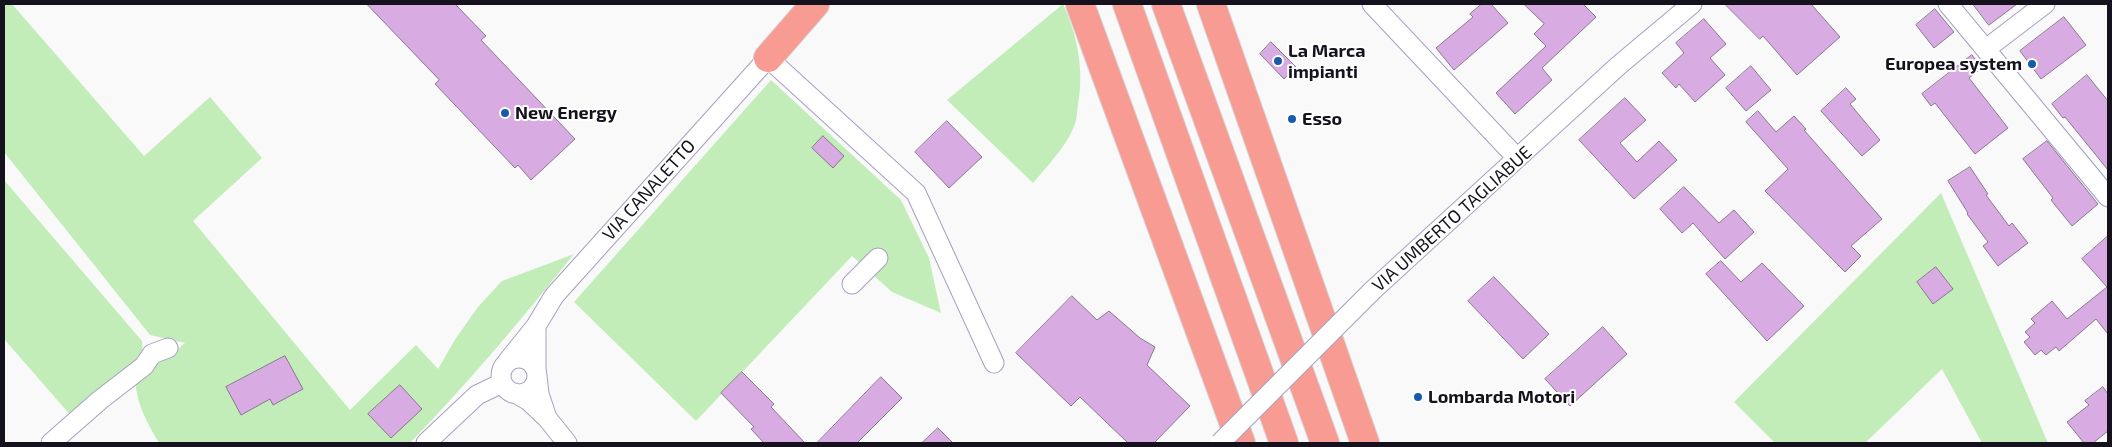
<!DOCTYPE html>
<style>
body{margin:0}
#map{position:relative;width:2112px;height:447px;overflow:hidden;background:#f9f9f9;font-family:"Exo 2",sans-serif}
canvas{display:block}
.frame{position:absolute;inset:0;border:5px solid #15121e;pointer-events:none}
</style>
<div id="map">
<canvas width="2112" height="447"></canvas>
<div class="frame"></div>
</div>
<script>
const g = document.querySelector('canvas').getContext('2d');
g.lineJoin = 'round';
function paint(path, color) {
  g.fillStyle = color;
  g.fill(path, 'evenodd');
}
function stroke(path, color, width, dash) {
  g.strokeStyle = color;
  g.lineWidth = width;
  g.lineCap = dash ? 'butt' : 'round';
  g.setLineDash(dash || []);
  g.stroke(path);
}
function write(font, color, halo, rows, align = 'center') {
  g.font = font + ' "Exo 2",sans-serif';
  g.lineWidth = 4;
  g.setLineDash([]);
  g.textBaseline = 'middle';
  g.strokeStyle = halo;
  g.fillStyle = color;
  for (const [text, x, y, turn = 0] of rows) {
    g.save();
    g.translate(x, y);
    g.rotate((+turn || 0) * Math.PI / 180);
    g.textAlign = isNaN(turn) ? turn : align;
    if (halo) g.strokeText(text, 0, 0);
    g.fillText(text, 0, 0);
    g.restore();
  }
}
paint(new Path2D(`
 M 4,4 L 12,4 L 144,156 L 210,97 L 262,158 L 193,221 L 350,410 L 416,345 L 438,369 L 456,338 L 478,307 L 502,281 L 574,254 C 522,319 468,383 410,443 L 159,443 C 146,421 136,403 135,377 L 167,358 L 185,343 L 150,335 L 4,152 Z
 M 1063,4 C 1078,37 1084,69 1078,105 C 1077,111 1077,118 1075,124 C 1068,144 1047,167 1033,183 L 947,100 Z
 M 771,80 L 901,200 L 929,258 L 941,313 L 892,292 L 852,256 L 696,421 L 574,302 Z
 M 4,180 L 142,341 L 143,358 L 72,417 L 4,339 Z
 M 1941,193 L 2048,443 L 1982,443 L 1942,369 L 1865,443 L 1775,443 L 1734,402 Z`), '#c2edb9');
const building = new Path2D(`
 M 367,4 L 455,4 L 486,36 L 481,40 L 575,139 L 531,180 L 518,165 L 515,168 L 435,84 L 439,80 Z
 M 1482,4 L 1491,4 L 1508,23 L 1454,70 L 1436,48 L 1473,17 L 1470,14 Z
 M 1524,4 L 1583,4 L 1596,17 L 1542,68 L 1552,80 L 1515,114 L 1496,93 L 1546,46 L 1534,34 L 1544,24 Z
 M 1725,4 L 1811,4 L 1840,37 L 1797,75 L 1763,36 L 1760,39 Z
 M 1973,4 L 2017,4 L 1989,25 Z
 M 1935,9 L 1954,32 L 1934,48 L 1916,25 Z
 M 2064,17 L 2086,45 L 2041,79 L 2020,51 Z
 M 1704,19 L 1726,44 L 1710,58 L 1725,75 L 1695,102 L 1679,84 L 1676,88 L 1662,73 L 1684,53 L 1676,43 Z
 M 1271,42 L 1296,67 L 1284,79 L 1260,54 Z
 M 1972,55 L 1982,68 L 1969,78 L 2008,128 L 1975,154 L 1935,103 L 1931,106 L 1922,94 Z
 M 1751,66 L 1771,90 L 1746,111 L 1726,88 Z
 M 2087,75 L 2108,101 L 2108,170 L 2065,117 L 2063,118 L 2052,104 Z
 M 1846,88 L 1856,99 L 1850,104 L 1880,140 L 1862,156 L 1821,111 Z
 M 1625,98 L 1646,120 L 1620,143 L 1637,162 L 1659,141 L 1677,160 L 1634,199 L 1579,140 Z
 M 1758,111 L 1776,132 L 1794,116 L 1806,129 L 1804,130 L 1882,219 L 1851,246 L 1861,256 L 1845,272 L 1765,191 L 1788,169 L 1746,122 Z
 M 947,121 L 982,157 L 949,188 L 915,152 Z
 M 823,136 L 844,156 L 833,168 L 812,148 Z
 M 2047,141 L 2098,204 L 2072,226 L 2051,200 L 2053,198 L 2023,159 Z
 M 1970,167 L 1988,194 L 1986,195 L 2009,226 L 2012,223 L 2028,243 L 1998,266 L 1983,246 L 1988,242 L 1967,214 L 1968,213 L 1948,181 Z
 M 1684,187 L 1719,223 L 1734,210 L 1754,232 L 1725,259 L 1693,223 L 1682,233 L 1660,209 Z
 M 2108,236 L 2108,334 L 2096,319 L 2059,351 L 2056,347 L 2046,355 L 2041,350 L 2035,355 L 2024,342 L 2030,337 L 2025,332 L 2035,323 L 2031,319 L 2052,301 L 2067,319 L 2107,287 L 2082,259 Z
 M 1721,261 L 1741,282 L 1762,263 L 1804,306 L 1767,341 L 1706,274 Z
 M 1936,267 L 1953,289 L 1933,304 L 1917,282 Z
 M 1494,277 L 1549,334 L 1523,359 L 1468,301 Z
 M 1072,296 L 1097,320 L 1109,311 L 1140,338 L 1155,347 L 1147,365 L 1190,406 L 1154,443 L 1128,443 L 1080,397 L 1071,406 L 1016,353 Z
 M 1603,327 L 1627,354 L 1570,406 L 1545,379 Z
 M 285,356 L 303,389 L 273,405 L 270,399 L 241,415 L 226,387 Z
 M 742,372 L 774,404 L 771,407 L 805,443 L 764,443 L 751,429 L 754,427 L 721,393 Z
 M 881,377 L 902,398 L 857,443 L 817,443 Z
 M 400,385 L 422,409 L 391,438 L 368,414 Z
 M 2103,387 L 2108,394 L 2108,431 L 2093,443 L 2084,443 L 2067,422 L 2089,405 L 2085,401 Z
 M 938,428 L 953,443 L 922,443 Z`);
paint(building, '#d8ace3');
stroke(building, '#8b7691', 1);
const minor = new Path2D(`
 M 1372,4 L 1517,158
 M 1948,4 L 2108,197
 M 1986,49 L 2045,4
 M 852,284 L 878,258
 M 1373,290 L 1618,66 L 1692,4
 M 536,326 L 554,296 L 768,58 L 916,193 L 994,363
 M501 376a18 18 0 1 1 36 0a18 18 0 1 1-36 0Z
 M 507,362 L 536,326 L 536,370
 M 515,393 L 529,401 L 547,418 L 539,394 L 537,376
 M 547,418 L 567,443
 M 51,443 L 100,400 L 144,366 L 152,354 L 168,348
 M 426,443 L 477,395 L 502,383`);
const highway = new Path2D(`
 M 1080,4 L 1241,443
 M 1127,4 L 1284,443
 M 1166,4 L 1325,443
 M 1211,4 L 1365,443
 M 768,58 L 815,4`);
stroke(minor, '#a6a0c1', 21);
stroke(highway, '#d5d4d6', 30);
stroke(minor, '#fff', 19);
stroke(highway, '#f89b92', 28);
const minorBridge = new Path2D(`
 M 1220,443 L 1373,290`);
stroke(minorBridge, '#a6a0c1', 21, []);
stroke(minorBridge, '#fff', 19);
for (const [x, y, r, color] of [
 [1278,61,5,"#185aab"],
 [2032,64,5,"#185aab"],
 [505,113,5,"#185aab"],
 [1292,119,5,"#185aab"],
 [1418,397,5,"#185aab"]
]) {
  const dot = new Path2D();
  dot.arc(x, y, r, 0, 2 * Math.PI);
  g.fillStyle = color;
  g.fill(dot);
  stroke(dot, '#fff', 2);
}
write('bold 18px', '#15121e', '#fff', [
 ["La Marca",1288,51],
 ["impianti",1288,72],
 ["Europea system",2022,64,"right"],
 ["New Energy",515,113],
 ["Esso",1302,119],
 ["Lombarda Motori",1428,397]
], 'left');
write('18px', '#15121e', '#fff', [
 ["VIA CANALETTO",649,190,-48],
 ["VIA UMBERTO TAGLIABUE",1452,219,-42]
]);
</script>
